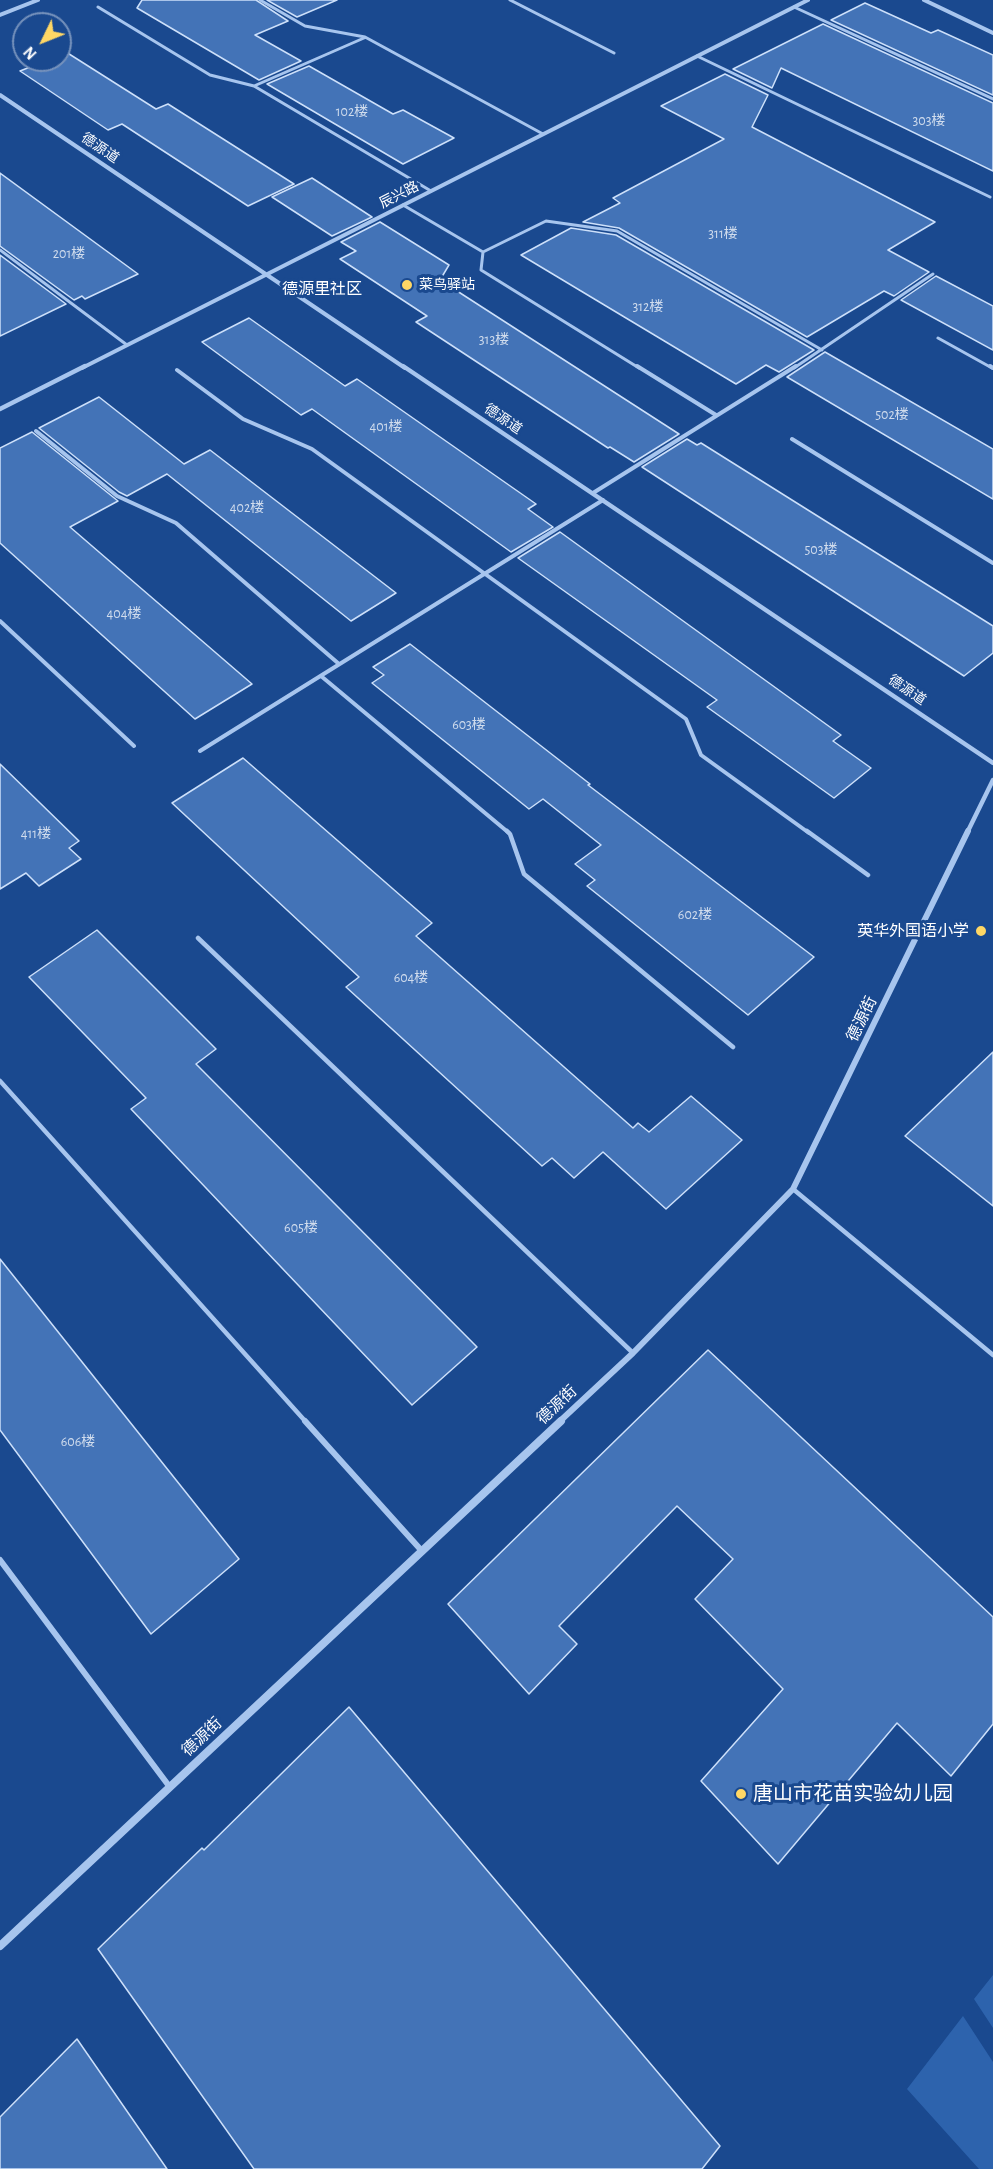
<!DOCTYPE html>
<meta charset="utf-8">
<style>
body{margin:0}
#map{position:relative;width:993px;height:2169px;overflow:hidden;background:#1a498f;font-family:"Alegreya Sans",sans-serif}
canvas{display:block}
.north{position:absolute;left:12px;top:12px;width:60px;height:60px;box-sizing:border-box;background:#1a498f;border:2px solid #7692bc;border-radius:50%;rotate:227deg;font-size:16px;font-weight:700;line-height:24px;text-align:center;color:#fff}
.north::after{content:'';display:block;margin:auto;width:21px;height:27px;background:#ffd765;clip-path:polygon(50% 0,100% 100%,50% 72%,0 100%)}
</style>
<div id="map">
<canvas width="993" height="2169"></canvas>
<div class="north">N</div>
</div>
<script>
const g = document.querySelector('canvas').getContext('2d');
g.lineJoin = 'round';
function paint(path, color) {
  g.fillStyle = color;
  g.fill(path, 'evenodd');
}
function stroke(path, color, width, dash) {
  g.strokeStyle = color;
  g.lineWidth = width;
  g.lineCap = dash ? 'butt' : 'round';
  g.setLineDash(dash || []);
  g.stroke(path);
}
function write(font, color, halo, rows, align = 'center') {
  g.font = font + ' "Alegreya Sans","Noto Sans SC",sans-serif';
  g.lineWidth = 6;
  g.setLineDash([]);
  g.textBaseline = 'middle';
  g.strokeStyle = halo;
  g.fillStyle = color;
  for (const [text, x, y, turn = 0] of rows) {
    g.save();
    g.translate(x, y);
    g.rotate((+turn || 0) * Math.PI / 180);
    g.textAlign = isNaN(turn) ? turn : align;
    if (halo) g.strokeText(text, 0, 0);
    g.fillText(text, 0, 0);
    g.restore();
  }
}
paint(new Path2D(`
 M 993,1975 L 993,2028 L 974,1999 Z
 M 963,2016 L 993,2062 L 993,2169 L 979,2169 L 907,2089 Z`), '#2d63ad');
const building = new Path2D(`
 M 142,0 L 256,0 L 288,21 L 255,35 L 301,61 L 259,80 L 137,8 Z
 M 267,0 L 337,0 L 297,17 Z
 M 865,3 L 931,33 L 938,30 L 993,55 L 993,95 L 831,20 Z
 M 823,24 L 993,103 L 993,171 L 781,68 L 772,88 L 733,69 Z
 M 66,52 L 156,109 L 168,104 L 294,184 L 248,206 L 122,124 L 108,130 L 20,71 L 48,60 L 60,60 L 60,55 Z
 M 309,66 L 393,114 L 403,110 L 454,138 L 403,164 L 267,84 Z
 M 725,74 L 768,95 L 752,127 L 935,222 L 888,250 L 929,272 L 894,296 L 884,291 L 807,337 L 619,228 L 583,222 L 620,203 L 613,198 L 724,139 L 661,106 Z
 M 0,173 L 138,274 L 85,299 L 82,296 L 74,300 L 0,246 Z
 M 312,178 L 372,217 L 332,236 L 272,197 Z
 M 380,222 L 449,265 L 440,280 L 679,434 L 634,462 L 610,447 L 608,448 L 416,322 L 427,316 L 340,259 L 356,251 L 341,242 Z
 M 571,228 L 616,235 L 814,350 L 779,372 L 766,365 L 736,384 L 521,255 Z
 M 0,255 L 66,304 L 0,336 Z
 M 936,276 L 993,306 L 993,350 L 901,300 Z
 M 249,318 L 345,386 L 357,379 L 536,504 L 528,509 L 553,527 L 511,552 L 312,409 L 301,415 L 202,342 Z
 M 825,352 L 993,449 L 993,499 L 787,377 Z
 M 99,397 L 184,464 L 210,450 L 396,593 L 351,621 L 167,474 L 127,496 L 119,492 L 39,428 Z
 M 32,432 L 118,501 L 70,527 L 252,684 L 195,719 L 0,543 L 0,448 Z
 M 687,439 L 697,445 L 701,443 L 993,626 L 993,653 L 964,676 L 642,467 Z
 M 560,532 L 841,735 L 833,741 L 871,768 L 834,798 L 707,707 L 717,700 L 518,558 Z
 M 410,644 L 590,784 L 588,785 L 814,957 L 748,1015 L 587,886 L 595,880 L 575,864 L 601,845 L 543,799 L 529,809 L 372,683 L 384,675 L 373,667 Z
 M 243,758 L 432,923 L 416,936 L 633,1128 L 638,1123 L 649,1132 L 691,1096 L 742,1140 L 666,1209 L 603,1152 L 574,1178 L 552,1158 L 542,1166 L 346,987 L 359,977 L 172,803 Z
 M 0,764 L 79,841 L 69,848 L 81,859 L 39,886 L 26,873 L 0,889 Z
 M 97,930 L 216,1049 L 196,1064 L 477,1347 L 412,1405 L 131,1109 L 146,1098 L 29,977 Z
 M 993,1052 L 993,1206 L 905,1136 Z
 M 0,1259 L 239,1559 L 151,1634 L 0,1430 Z
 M 708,1350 L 993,1617 L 993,1724 L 951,1776 L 897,1723 L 778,1864 L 701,1781 L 783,1689 L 695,1599 L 733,1559 L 677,1506 L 559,1626 L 577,1644 L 529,1694 L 448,1604 Z
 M 349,1707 L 720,2146 L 702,2169 L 254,2169 L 98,1949 L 202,1848 L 204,1850 Z
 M 77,2039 L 167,2169 L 0,2169 L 0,2117 Z`);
paint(building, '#4373b7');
stroke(building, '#cde0fa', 1.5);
stroke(new Path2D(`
 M 260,0 L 305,26 L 365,37 L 543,134
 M 510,0 L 614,53
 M 98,7 L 210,75 L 254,86 L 431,191
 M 794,7 L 993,99
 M 697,56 L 990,197
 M 254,86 L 364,38
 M 403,205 L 483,252 L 481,270 L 639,368
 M 0,250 L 127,345
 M 483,252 L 546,221 L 617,231 L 822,350
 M 938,338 L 992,368
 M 794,368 L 933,274`), '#a7c5ee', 3);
stroke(new Path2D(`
 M 637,366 L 716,415
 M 990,366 L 993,368
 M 177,370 L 243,419 L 312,449 L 686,719 L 701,755 L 809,833
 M 36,431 L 117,496 L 176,523 L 339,664
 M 792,439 L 993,563
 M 593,493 L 796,366
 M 0,621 L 134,746
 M 321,676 L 509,833
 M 200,751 L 603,500`), '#a7c5ee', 4);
stroke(new Path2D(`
 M 507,831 L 510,834 L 524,874 L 733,1047
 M 807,831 L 868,875
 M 198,938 L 633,1353
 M 0,1081 L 306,1422
 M 793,1189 L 993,1355`), '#a7c5ee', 4.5);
stroke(new Path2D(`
 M 305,1421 L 421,1550
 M 0,1560 L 169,1786`), '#a7c5ee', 6);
stroke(new Path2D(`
 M 924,0 L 993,33
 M 0,15 L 38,0
 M 0,95 L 405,368
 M 82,368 L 808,0`), '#a7c5ee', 4);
stroke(new Path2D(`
 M 403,366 L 993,763
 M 0,409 L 85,366
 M 967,833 L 993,780`), '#a7c5ee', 4.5);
stroke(new Path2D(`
 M 559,1422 L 633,1353 L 793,1189 L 968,831`), '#a7c5ee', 6);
stroke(new Path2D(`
 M 0,1946 L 561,1421`), '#a7c5ee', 8);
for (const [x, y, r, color] of [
 [407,285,6,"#ffd765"],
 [981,931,6,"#ffd765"],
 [741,1794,6,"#ffd765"]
]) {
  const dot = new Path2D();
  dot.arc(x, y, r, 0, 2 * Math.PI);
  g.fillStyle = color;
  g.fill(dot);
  stroke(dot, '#1a498f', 2);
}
write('14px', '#d0dced', null, [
 ["102楼",352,112],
 ["303楼",929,121],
 ["311楼",723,234],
 ["201楼",69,254],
 ["312楼",648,307],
 ["313楼",494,340],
 ["502楼",892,415],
 ["401楼",386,427],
 ["402楼",247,508],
 ["503楼",821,550],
 ["404楼",124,614],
 ["603楼",469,725],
 ["411楼",36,834],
 ["602楼",695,915],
 ["604楼",411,978],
 ["605楼",301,1228],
 ["606楼",78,1442]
]);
write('14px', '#fff', '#1a498f', [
 ["德源道",100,148,34],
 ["辰兴路",399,195,-27],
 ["德源道",503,419,34],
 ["德源道",907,690,34]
]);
write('14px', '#fff', '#1a498f', [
 ["菜鸟驿站",419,285]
], 'left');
write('16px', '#fff', '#1a498f', [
 ["德源里社区",322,289]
]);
write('16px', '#fff', '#1a498f', [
 ["英华外国语小学",969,931]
], 'right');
write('16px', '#fff', '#1a498f', [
 ["德源街",862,1019,-64],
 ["德源街",557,1405,-43],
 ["德源街",202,1737,-43]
]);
write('20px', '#fff', '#1a498f', [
 ["唐山市花苗实验幼儿园",753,1794]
], 'left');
</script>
